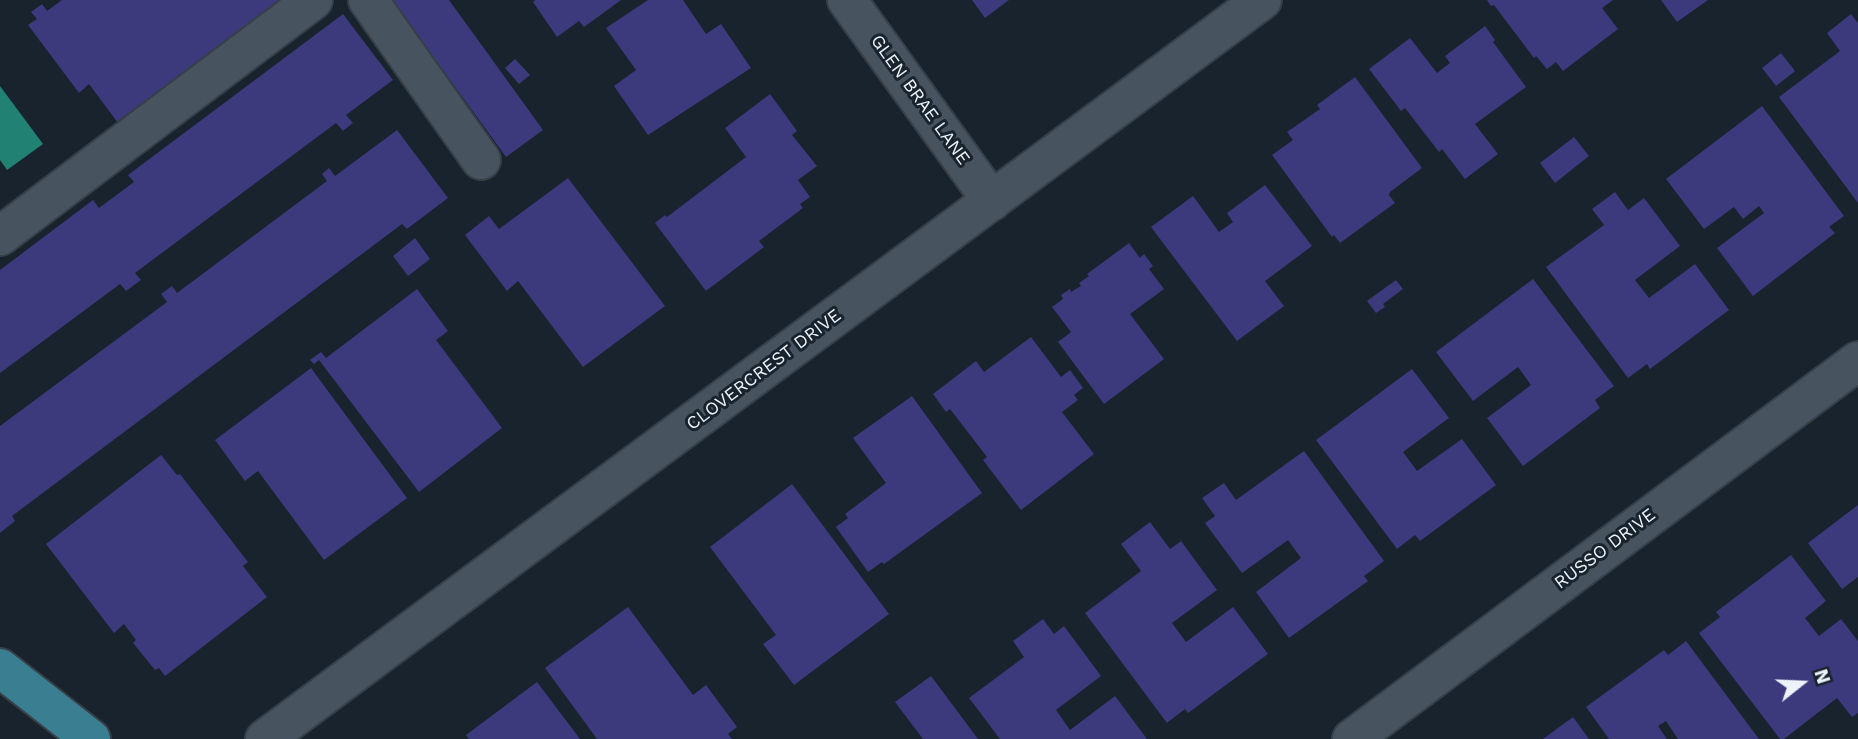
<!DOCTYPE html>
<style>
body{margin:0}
#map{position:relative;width:1858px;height:739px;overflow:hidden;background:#18232d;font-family:"Work Sans",sans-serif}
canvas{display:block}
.north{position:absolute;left:1767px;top:648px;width:70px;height:70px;-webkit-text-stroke:5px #18232d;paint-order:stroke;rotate:72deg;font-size:19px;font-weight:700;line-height:28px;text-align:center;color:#ecf3fa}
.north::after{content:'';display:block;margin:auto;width:24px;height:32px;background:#ecf3fa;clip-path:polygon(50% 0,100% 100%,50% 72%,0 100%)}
</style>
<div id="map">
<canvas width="1858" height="739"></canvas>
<div class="north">N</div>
</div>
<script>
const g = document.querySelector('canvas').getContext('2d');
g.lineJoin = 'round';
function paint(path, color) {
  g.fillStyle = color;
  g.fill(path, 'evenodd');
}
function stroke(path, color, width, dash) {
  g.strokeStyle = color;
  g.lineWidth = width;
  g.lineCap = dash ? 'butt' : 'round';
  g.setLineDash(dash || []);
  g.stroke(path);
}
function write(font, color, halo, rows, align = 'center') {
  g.font = font + ' "Work Sans",sans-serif';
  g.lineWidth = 6;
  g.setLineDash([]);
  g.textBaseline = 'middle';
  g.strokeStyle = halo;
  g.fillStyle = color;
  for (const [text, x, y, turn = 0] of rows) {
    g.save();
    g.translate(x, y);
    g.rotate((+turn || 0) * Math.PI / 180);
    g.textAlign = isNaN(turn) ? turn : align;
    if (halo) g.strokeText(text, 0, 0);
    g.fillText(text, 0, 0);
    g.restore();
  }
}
paint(new Path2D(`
 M 0,86 L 43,144 L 7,170 L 0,160 Z`), '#218273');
paint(new Path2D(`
 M 62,0 L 282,0 L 118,123 L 89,84 L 79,93 L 28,25 L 37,19 L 31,12 L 42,4 L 47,11 Z
 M 392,0 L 449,0 L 543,130 L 506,157 Z
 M 535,0 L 621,0 L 584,27 L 579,21 L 557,37 L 533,2 Z
 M 648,0 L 683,0 L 706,34 L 721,24 L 751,68 L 648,135 L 614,86 L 636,70 L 606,28 Z
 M 972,0 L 1009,0 L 985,18 Z
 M 1487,0 L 1613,0 L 1602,8 L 1618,29 L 1563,71 L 1556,62 L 1547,69 L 1536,56 L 1534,58 L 1494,5 L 1491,6 Z
 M 1661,0 L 1708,0 L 1677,22 Z
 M 343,14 L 393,80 L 346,115 L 353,123 L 343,131 L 336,123 L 135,273 L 141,280 L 126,291 L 120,284 L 0,373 L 0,270 L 93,200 L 99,208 L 134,182 L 128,175 Z
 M 1851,14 L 1858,23 L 1858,203 L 1779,97 L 1840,51 L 1827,33 Z
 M 1485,26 L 1495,40 L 1493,42 L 1526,87 L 1475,124 L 1498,154 L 1465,179 L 1442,149 L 1439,152 L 1405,108 L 1401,111 L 1369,69 L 1410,38 L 1437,73 L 1450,63 L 1445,56 Z
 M 1781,53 L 1795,71 L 1776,86 L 1762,68 Z
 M 515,59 L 530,75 L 519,84 L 505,68 Z
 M 1355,77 L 1422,168 L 1390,192 L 1389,195 L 1395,203 L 1340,243 L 1334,235 L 1332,237 L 1272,155 L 1293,140 L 1287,132 L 1320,109 L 1317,105 Z
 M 770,94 L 797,131 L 792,135 L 817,166 L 798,180 L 810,197 L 800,204 L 803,208 L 759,241 L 764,247 L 706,291 L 655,223 L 665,215 L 667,217 L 746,157 L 725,128 Z
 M 1762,106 L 1844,216 L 1829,227 L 1835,233 L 1753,296 L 1717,248 L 1764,213 L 1759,206 L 1743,219 L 1734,207 L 1704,229 L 1666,179 Z
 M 397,130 L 448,198 L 407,229 L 402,224 L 12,516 L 15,521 L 0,533 L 0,426 L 167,302 L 161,294 L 172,286 L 177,293 L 327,181 L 322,174 L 329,168 L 335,176 Z
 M 1574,137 L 1589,156 L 1555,183 L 1540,163 Z
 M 568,178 L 665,306 L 583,367 L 518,281 L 507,291 L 465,235 L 489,216 L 499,229 Z
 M 1265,185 L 1312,246 L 1265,281 L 1284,306 L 1237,341 L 1151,227 L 1193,196 L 1219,232 L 1233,222 L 1227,213 Z
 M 1615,192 L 1628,210 L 1644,198 L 1680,246 L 1635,280 L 1649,298 L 1695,264 L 1729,310 L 1650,369 L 1647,364 L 1628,378 L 1546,267 L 1604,225 L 1592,209 Z
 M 415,238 L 430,259 L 408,276 L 393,256 Z
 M 1129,243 L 1140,258 L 1144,254 L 1153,266 L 1149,269 L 1164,289 L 1130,314 L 1164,359 L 1104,404 L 1058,342 L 1071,332 L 1052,307 L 1063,299 L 1061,295 L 1070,289 L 1071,292 L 1081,286 L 1079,283 L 1089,276 L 1087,274 Z
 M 1533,279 L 1614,386 L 1595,400 L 1600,408 L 1523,466 L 1487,418 L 1531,385 L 1518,367 L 1473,401 L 1436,352 Z
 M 1396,280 L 1403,289 L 1383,304 L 1385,307 L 1376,313 L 1367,301 Z
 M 417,289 L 448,331 L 436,340 L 502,428 L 419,492 L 319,360 L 314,364 L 310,360 L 321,352 L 326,358 Z
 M 1031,337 L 1061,377 L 1070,370 L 1083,388 L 1074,395 L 1078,400 L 1062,412 L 1094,454 L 1021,510 L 983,460 L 987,457 L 950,409 L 946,412 L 933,394 L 976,361 L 984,372 Z
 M 311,368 L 407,498 L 324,560 L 258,471 L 245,481 L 215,440 Z
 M 1412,369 L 1449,418 L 1403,452 L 1417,471 L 1462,439 L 1496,485 L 1420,541 L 1415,535 L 1397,549 L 1316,440 Z
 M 912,396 L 982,493 L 884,564 L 882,562 L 868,572 L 836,527 L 848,518 L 845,514 L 886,483 L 853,438 Z
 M 1304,451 L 1384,561 L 1364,576 L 1368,581 L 1289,638 L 1256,592 L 1301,558 L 1288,540 L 1242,573 L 1205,523 L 1215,516 L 1202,498 L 1224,483 L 1236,500 Z
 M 161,455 L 177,475 L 180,474 L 248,562 L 243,566 L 267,597 L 165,676 L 159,668 L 155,670 L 133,643 L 136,640 L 124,624 L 114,633 L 46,544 Z
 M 792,484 L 889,614 L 794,685 L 763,644 L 776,635 L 710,547 Z
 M 1858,505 L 1858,577 L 1842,589 L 1808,543 Z
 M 1150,522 L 1170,549 L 1181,541 L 1217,590 L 1172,623 L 1186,642 L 1233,607 L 1268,654 L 1188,713 L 1185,709 L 1167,723 L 1085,613 L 1141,571 L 1121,544 Z
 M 1791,555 L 1826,601 L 1805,618 L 1819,636 L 1841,619 L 1858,641 L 1858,713 L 1852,717 L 1837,698 L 1784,739 L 1780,739 L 1699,633 L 1720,617 L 1716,612 Z
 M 628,607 L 693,695 L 706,685 L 737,727 L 728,734 L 732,739 L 597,739 L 545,668 Z
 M 1043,619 L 1054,634 L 1064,626 L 1101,676 L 1056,710 L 1070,730 L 1115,696 L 1147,739 L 1000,739 L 969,698 L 1024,657 L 1013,641 Z
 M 1686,641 L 1759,739 L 1678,739 L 1666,721 L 1658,726 L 1667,739 L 1609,739 L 1586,707 L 1664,650 L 1668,655 Z
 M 931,676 L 978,739 L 923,739 L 895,702 Z
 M 537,682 L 580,739 L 469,739 L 466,735 Z
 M 1573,717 L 1589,739 L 1543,739 Z`), '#3d397d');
const minor = new Path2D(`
 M 368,0 L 481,160
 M 847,0 L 992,201
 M 0,236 L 313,0
 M 265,739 L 1262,0
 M 1352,739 L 1858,361`);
const major = new Path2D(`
 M 0,668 L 91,739`);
stroke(minor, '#373f47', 42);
stroke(major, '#373f47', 42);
stroke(minor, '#475460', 38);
stroke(major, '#3a7f91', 38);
write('18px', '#ecf3fa', '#18232d', [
 ["GLEN BRAE LANE",920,100,54],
 ["CLOVERCREST DRIVE",764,370,-37],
 ["RUSSO DRIVE",1605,549,-37]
]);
</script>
